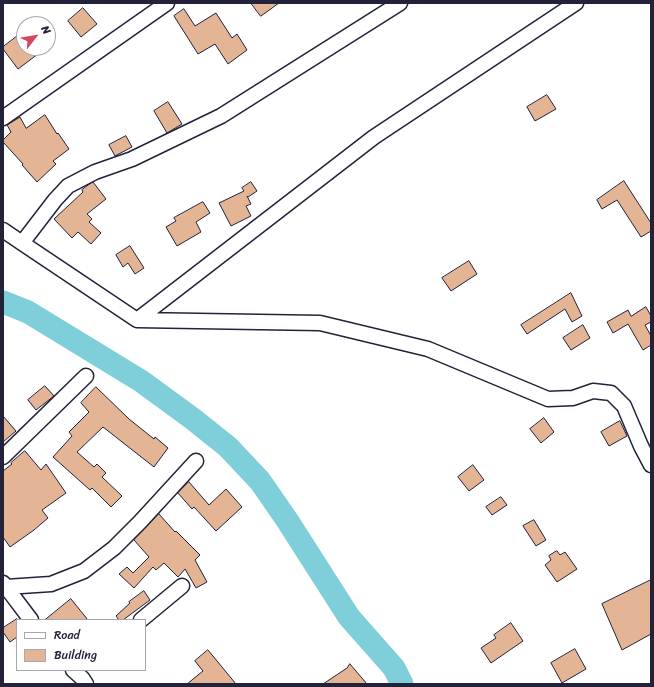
<!DOCTYPE html>
<style>
body{margin:0}
#map{position:relative;width:654px;height:687px;overflow:hidden;background:#fff;font-family:Sriracha,sans-serif}
canvas{display:block}
.frame{position:absolute;inset:0;border:4px solid #22223b;pointer-events:none}
.legend{position:absolute;left:16px;top:619px;width:130px;height:52px;box-sizing:border-box;background:#fff;border:1px solid #a7a7b1;margin:0;padding:5px 7px;list-style:none;font-size:12px;color:#22223b}
.legend li{display:flex;align-items:center;gap:8px;height:20px}
.legend b{width:20px;border:1px solid #a7a7b1}
.north{position:absolute;left:16px;top:16px;width:40px;height:40px;box-sizing:border-box;background:#fff;border:1px solid #a7a7b1;border-radius:50%;rotate:59deg;font-size:11px;font-weight:700;line-height:16px;text-align:center;color:#22223b}
.north::after{content:'';display:block;margin:auto;width:14px;height:18px;background:#d1495b;clip-path:polygon(50% 0,100% 100%,50% 72%,0 100%)}
</style>
<div id="map">
<canvas width="654" height="687"></canvas>
<div class="frame"></div>
<ul class="legend">
<li><b style="height:5px;background:#fff"></b>Road</li>
<li><b style="height:11px;background:#e3b594"></b>Building</li>
</ul>
<div class="north">N</div>
</div>
<script>
const g = document.querySelector('canvas').getContext('2d');
g.lineJoin = 'round';
function stroke(path, color, width, dash) {
  g.strokeStyle = color;
  g.lineWidth = width;
  g.lineCap = dash ? 'butt' : 'round';
  g.setLineDash(dash || []);
  g.stroke(path);
}
function paint(path, color) {
  g.fillStyle = color;
  g.fill(path, 'evenodd');
}
stroke(new Path2D(`
 M 3,302 L 28,312 L 141,381 L 193,419 L 228,447 L 260,481 L 287,520 L 349,617 L 394,668 L 402,684`), '#7fcfdb', 23);
const building = new Path2D(`
 M 251,3 L 279,3 L 261,16 Z
 M 83,8 L 97,24 L 81,37 L 68,21 Z
 M 184,9 L 195,26 L 216,13 L 232,38 L 237,34 L 247,50 L 228,64 L 215,44 L 198,54 L 174,16 Z
 M 24,31 L 24,48 L 46,48 L 18,69 L 3,49 L 3,47 Z
 M 547,95 L 556,109 L 535,121 L 527,107 Z
 M 168,102 L 182,124 L 167,133 L 154,111 Z
 M 45,115 L 57,134 L 58,133 L 69,149 L 53,161 L 56,164 L 37,182 L 22,165 L 23,164 L 3,142 L 3,140 L 11,132 L 7,125 L 20,117 L 26,128 Z
 M 126,136 L 132,147 L 115,156 L 109,145 Z
 M 624,181 L 651,223 L 651,231 L 641,237 L 617,200 L 602,209 L 597,200 Z
 M 93,182 L 106,199 L 87,214 L 92,219 L 89,222 L 101,233 L 91,244 L 78,232 L 72,238 L 54,219 L 83,192 L 82,190 Z
 M 251,182 L 257,191 L 248,197 L 247,196 L 251,204 L 246,206 L 251,216 L 231,226 L 219,203 L 244,191 L 242,188 Z
 M 203,202 L 210,213 L 196,222 L 201,232 L 177,246 L 166,227 L 176,221 L 174,218 Z
 M 130,246 L 144,268 L 135,274 L 128,263 L 123,267 L 116,255 Z
 M 469,261 L 477,274 L 451,291 L 442,278 Z
 M 571,293 L 582,316 L 572,322 L 565,309 L 527,334 L 521,325 Z
 M 646,307 L 651,316 L 651,322 L 645,325 L 651,336 L 651,345 L 643,350 L 628,324 L 613,333 L 607,322 L 628,310 L 631,316 Z
 M 583,325 L 590,338 L 571,350 L 563,338 Z
 M 45,386 L 54,396 L 36,410 L 28,400 Z
 M 96,387 L 129,419 L 154,439 L 155,437 L 168,448 L 154,467 L 103,427 L 77,452 L 94,467 L 97,464 L 106,473 L 102,477 L 122,496 L 111,507 L 92,488 L 90,490 L 53,457 L 72,436 L 69,432 L 89,412 L 81,403 Z
 M 3,416 L 16,431 L 3,442 Z
 M 544,418 L 554,432 L 541,443 L 530,429 Z
 M 620,421 L 627,436 L 609,446 L 601,432 Z
 M 25,451 L 41,470 L 46,464 L 66,493 L 42,510 L 48,518 L 34,530 L 10,547 L 3,537 L 3,471 L 12,464 L 11,463 Z
 M 473,465 L 484,480 L 469,491 L 458,477 Z
 M 189,482 L 209,505 L 226,489 L 242,507 L 216,531 L 194,507 L 192,509 L 178,493 Z
 M 501,497 L 507,505 L 492,515 L 486,507 Z
 M 159,514 L 175,532 L 176,531 L 200,555 L 195,560 L 207,582 L 196,588 L 185,569 L 178,577 L 164,563 L 156,570 L 153,567 L 134,588 L 119,574 L 127,567 L 133,573 L 149,557 L 134,540 Z
 M 534,520 L 546,540 L 536,546 L 523,526 Z
 M 557,551 L 560,555 L 565,552 L 577,569 L 557,582 L 545,565 L 551,560 L 549,556 Z
 M 651,580 L 651,634 L 622,650 L 602,604 Z
 M 144,591 L 150,600 L 123,620 L 119,620 L 116,616 L 130,603 L 129,602 Z
 M 71,599 L 88,620 L 45,620 Z
 M 17,619 L 17,637 L 10,642 L 3,632 L 3,628 Z
 M 511,623 L 523,641 L 491,663 L 481,648 L 496,638 L 494,635 Z
 M 575,649 L 586,669 L 562,683 L 551,663 Z
 M 208,650 L 236,684 L 187,684 L 203,671 L 195,661 Z
 M 350,664 L 367,684 L 323,684 L 347,668 Z`);
paint(building, '#e3b594');
stroke(building, '#22223b', 1);
const minor = new Path2D(`
 M 3,118 L 167,3
 M 3,230 L 22,243 L 137,320 L 320,323 L 428,349 L 548,399 L 573,398 L 593,391 L 611,393 L 624,406 L 641,446 L 651,465
 M 22,243 L 55,200 L 68,186 L 95,172 L 132,159 L 221,116 L 400,3
 M 137,320 L 374,137 L 576,3
 M 3,457 L 86,376
 M 3,583 L 31,620
 M 3,585 L 6,587 L 51,584 L 84,571 L 114,548 L 140,522 L 196,461
 M 141,620 L 182,586
 M 73,670 L 82,678 L 86,684`);
stroke(minor, '#22223b', 17);
stroke(minor, '#fff', 14);
</script>
